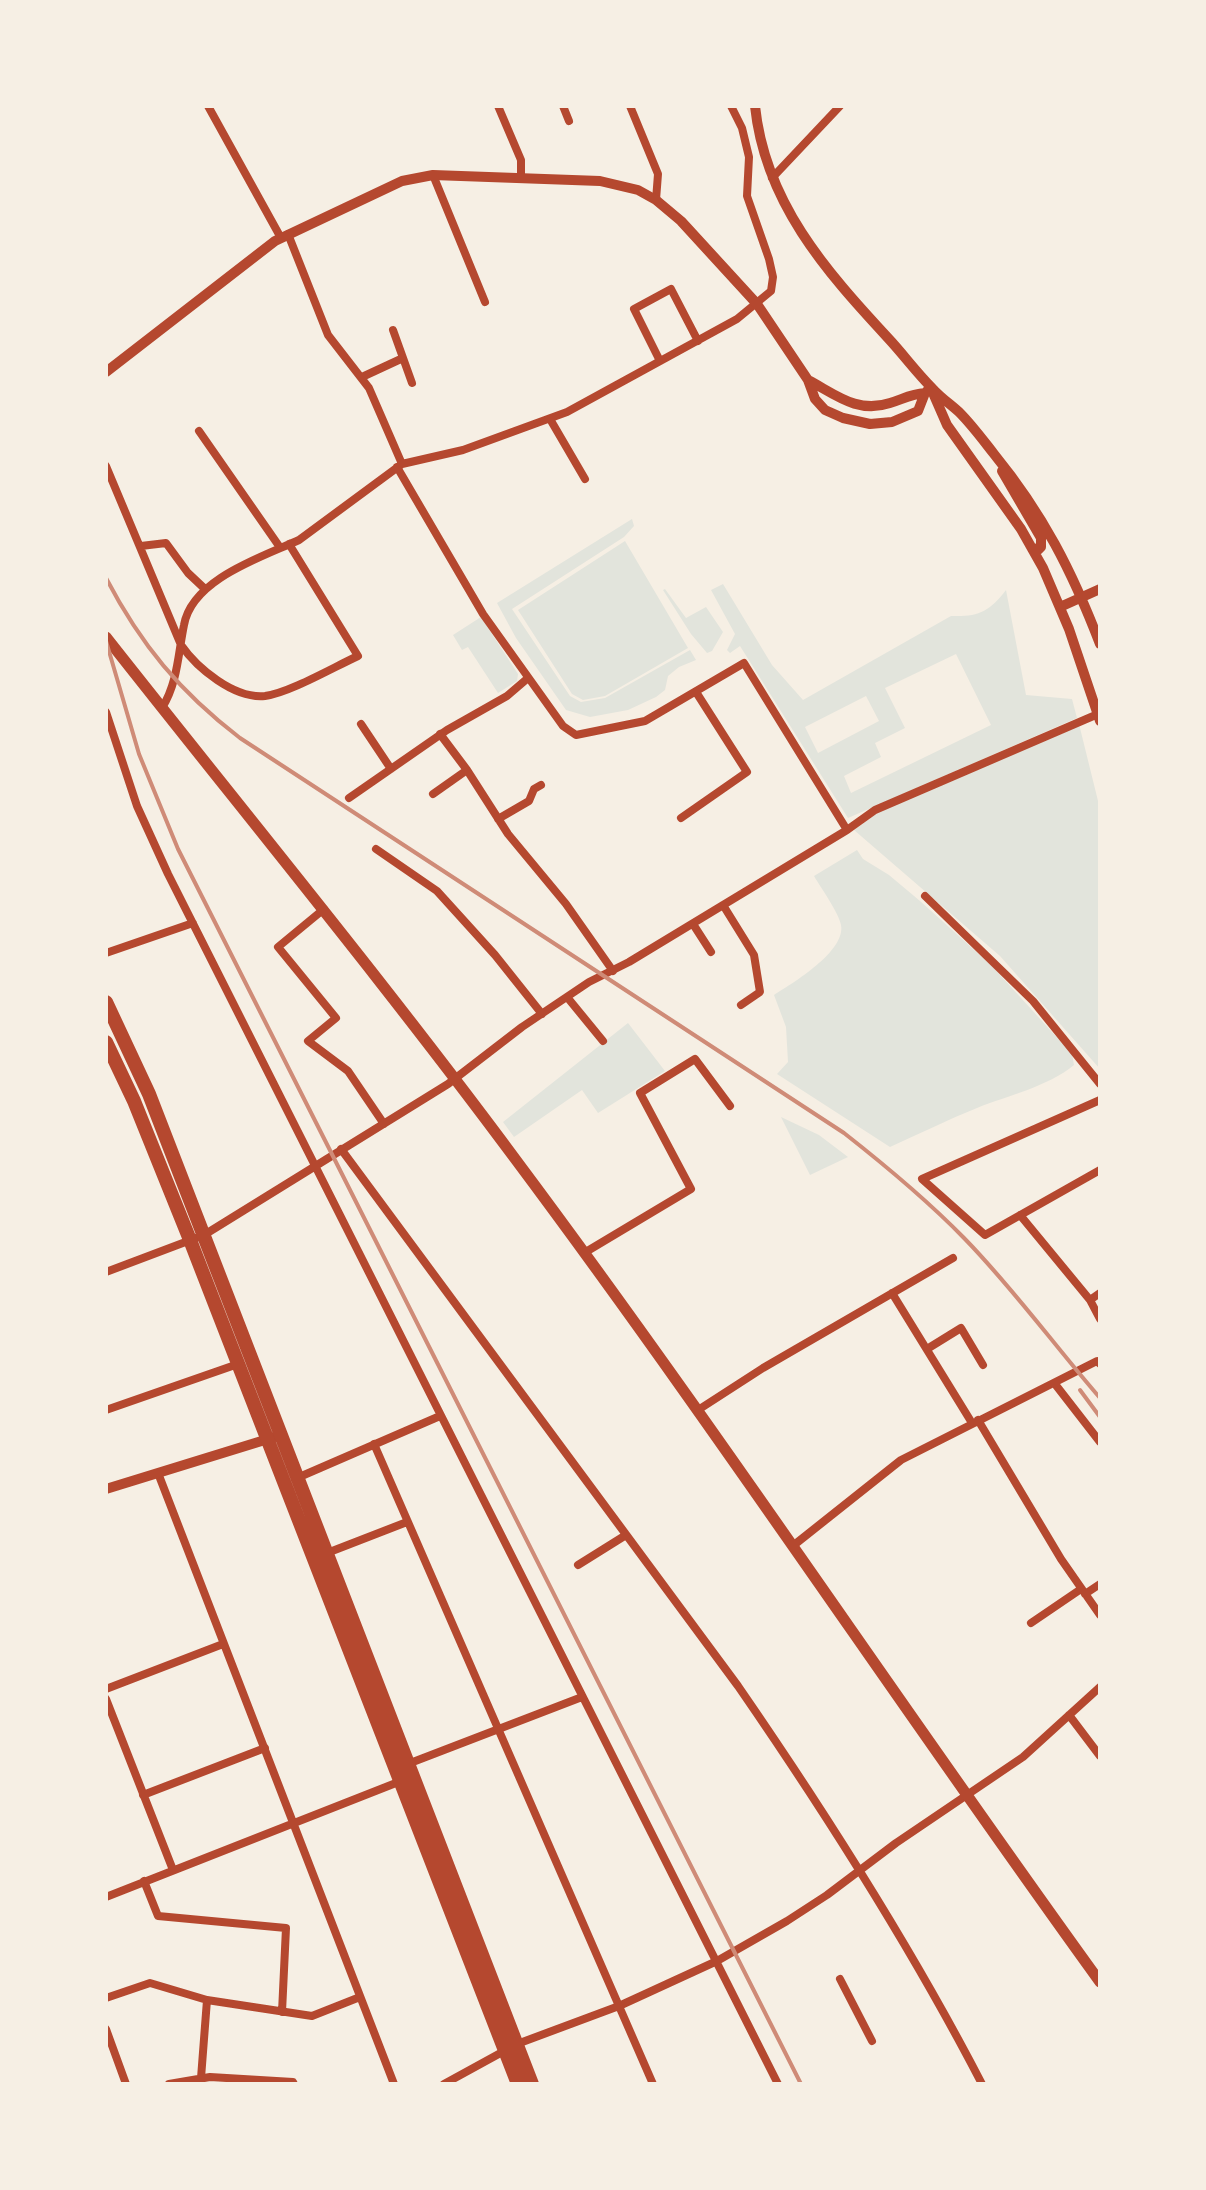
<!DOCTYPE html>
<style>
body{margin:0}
#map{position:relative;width:1206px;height:2190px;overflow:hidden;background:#f6efe4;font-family:Georgia,serif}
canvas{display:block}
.frame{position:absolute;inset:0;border:108px solid #f6efe4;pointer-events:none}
</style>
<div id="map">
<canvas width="1206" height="2190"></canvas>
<div class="frame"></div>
</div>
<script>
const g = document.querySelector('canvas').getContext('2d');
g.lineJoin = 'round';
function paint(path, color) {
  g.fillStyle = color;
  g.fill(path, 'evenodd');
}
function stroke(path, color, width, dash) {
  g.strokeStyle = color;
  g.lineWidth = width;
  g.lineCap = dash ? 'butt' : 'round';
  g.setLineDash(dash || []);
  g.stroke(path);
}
paint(new Path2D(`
 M 632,519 L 634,526 L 624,537 L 512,609 L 570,696 L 581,702 L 605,698 L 690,650 L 696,660 L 679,667 L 668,676 L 665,690 L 656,697 L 628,710 L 590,717 L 566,710 L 516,638 L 497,603 Z
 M 625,541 L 688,648 L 605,696 L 583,700 L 572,694 L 518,610 Z
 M 723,584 L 772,665 L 803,700 L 951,616 C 978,617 989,612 1006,590 L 1026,695 L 1072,699 L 1077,718 L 848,818 L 740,646 L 730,653 L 727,650 L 735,634 L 711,590 ZM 956,654 L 991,725 L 851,793 L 844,776 L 881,757 L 875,743 L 905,728 L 885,688 ZM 866,696 L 879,721 L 818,753 L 805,727 Z
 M 665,589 L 686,618 L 706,607 L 723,632 L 712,651 L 707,653 L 691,634 L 663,590 Z
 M 481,617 L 518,674 L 517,681 L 498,693 L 468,647 L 462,650 L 453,635 Z
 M 1079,724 L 1100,809 L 1100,1069 L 1000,956 L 854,830 L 880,811 Z
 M 857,850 L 863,859 L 889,875 L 920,901 L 991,965 L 1072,1054 L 1074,1065 C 1047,1087 1009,1095 977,1108 C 947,1120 919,1134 890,1147 L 777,1074 L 788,1062 L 786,1027 L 774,995 C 793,983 846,951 841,925 C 839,913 821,888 814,876 Z
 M 628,1023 L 665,1071 L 598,1113 L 582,1090 L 514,1137 L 503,1122 Z
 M 781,1117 L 819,1135 L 848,1157 L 810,1175 Z`), '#e2e4dc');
stroke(new Path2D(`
 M 208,106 L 281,238
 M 498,106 L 521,160 L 521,178
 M 563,106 L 569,121
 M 630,106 L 658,174 L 656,200
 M 433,175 L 485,302
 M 772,178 L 840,106
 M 288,234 L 328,335 L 369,388 L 402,464
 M 393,330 L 412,383
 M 660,361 L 634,309 L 671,289 L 698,341
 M 362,377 L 403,358
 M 550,419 L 585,479
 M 199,431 L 279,546
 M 106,466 L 181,645 C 197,668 234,699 265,696 C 289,693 334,667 358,656 L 289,544
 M 397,467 L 483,614 L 563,726 L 576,735 L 645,721 L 744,663 L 847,830
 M 141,546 L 166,543 L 188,573 L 205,589
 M 162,708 C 178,682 178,654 184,625 C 192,579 262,557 299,540 L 402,464 L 463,450 L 567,412 L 737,319 L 771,291 L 773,277 L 769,259 L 747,196 L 749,157 L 742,128 L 731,106
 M 106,712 L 137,806 L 168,874 L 778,2084
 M 361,724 L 391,769
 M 440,734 L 467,770 L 508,834 L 566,904 L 613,971
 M 433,794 L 467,770
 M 349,798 L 447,730 L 507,696 L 528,678
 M 681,818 L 747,772 L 696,692
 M 498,819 L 529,801 L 534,789 L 541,785
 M 376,849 L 437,891 L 495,955 L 542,1014
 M 925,896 L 1033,1001 L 1100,1084
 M 723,905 L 754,955 L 760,992 L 741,1005
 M 324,909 L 278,947 L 336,1018 L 308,1041 L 348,1071 L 384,1124
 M 693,924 L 711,952
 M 106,953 L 193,923
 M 567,997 L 603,1041
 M 1100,1100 L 922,1179 L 985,1235 L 1100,1170
 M 341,1149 L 738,1686 C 827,1815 910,1945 982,2084
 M 1020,1215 L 1090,1300 L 1100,1319
 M 584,1253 L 691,1189 L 640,1093 L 695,1059 L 730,1106
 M 106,1272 L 204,1235 L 448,1084 L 522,1027 L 589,982 L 629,962 L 847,830 L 875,810 L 1098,714
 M 892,1293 L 972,1423
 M 1090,1300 L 1100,1293
 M 927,1349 L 961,1328 L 983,1365
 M 1055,1384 L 1100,1442
 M 106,1410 L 238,1364
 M 698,1410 L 763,1368 L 953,1258
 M 978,1420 L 1061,1559 L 1100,1615
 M 374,1444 L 653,2084
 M 158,1473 L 394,2084
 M 297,1478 L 440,1416
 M 794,1545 L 901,1460 L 1097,1361 L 1100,1364
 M 327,1553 L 407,1522
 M 578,1565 L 626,1535
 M 1085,1594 L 1100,1584
 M 1031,1623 L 1081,1589
 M 106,1689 L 223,1644
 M 106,1699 L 173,1870
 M 1069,1715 L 1100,1756
 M 405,1765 L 582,1697
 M 143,1795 L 265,1748
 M 144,1881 L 158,1916 L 286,1928 L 282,2012
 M 106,1897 L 401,1781
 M 840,1979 L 872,2041
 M 106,1998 L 150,1983 L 207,2000 L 312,2016 L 360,1997
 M 106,2029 L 126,2084
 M 201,2078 L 207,2000
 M 169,2084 L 210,2077 L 293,2082 L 294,2084
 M 444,2084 L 517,2044 L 619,2006 L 717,1961 L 787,1921 L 827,1895 L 896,1843 L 1023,1757 L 1100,1687`), '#b5482f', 8);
stroke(new Path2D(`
 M 755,106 C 765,202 825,270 888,338 C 903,354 916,372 932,388 C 940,397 950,404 959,412 C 972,425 983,440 994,454 C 1043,514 1072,571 1100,644
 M 106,372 L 275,241 L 402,181 L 433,175 L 600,181 L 638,190 L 656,200 L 681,221 L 757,304 L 808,380 L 815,399 L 825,410 L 843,418 L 870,424 L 892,422 L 918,411 L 925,393 L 931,387
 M 808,380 C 835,394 857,414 890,403 C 903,399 911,394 925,393
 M 933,393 L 947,425 L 1021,529 L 1043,568 L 1069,629 L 1100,721
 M 1002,471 L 1041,538 L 1041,547 L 1038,550 L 1031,547
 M 1060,607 L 1100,589
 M 106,1489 L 281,1435`), '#b5482f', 10);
stroke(new Path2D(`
 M 106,637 C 243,811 384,982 516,1160 C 717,1429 903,1710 1100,1982`), '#b5482f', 11);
stroke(new Path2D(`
 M 106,1002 L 149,1094 L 532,2084
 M 106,1042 L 134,1101 L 190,1240 L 518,2084`), '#b5482f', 14);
stroke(new Path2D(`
 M 106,578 C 141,645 180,692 240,738 L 844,1133 C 886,1166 927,1200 964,1238 C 1013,1288 1054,1345 1100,1398
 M 106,641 L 139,754 L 178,849 L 801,2084
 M 1080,1390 L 1100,1417`), '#cf8b77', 4);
</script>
